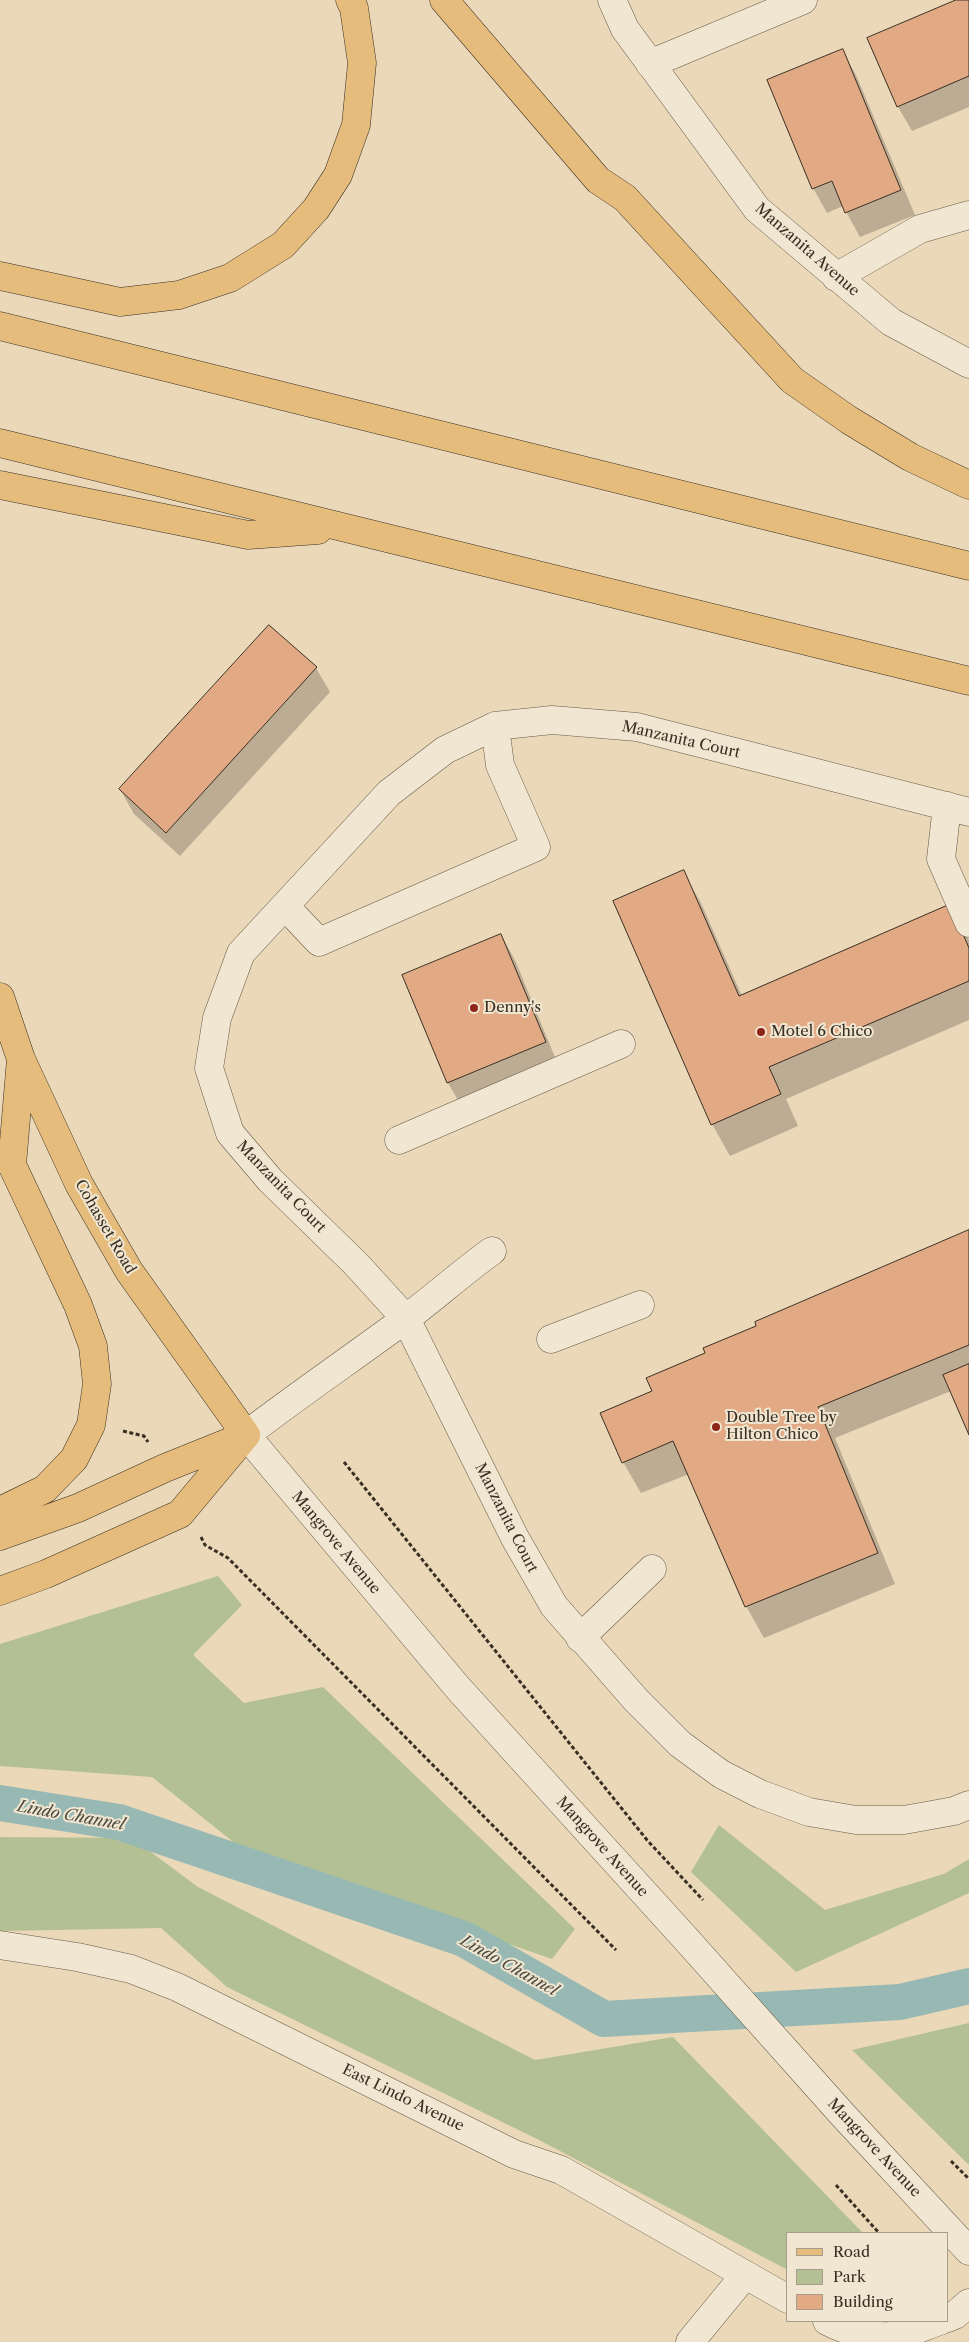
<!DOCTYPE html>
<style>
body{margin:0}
#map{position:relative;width:969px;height:2342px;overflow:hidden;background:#ead8b8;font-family:"Libre Caslon Text",serif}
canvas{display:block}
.legend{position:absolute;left:786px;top:2232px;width:162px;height:90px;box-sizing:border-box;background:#f1e6d1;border:1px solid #a79d8b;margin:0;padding:6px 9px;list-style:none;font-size:15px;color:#393023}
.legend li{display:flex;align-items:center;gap:10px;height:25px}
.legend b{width:25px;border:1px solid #a79d8b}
</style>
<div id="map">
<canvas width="969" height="2342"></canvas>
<ul class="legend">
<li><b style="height:6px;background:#e5bc7c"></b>Road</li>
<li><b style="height:14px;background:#b2c093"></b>Park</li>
<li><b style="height:14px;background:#e1a984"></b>Building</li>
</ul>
</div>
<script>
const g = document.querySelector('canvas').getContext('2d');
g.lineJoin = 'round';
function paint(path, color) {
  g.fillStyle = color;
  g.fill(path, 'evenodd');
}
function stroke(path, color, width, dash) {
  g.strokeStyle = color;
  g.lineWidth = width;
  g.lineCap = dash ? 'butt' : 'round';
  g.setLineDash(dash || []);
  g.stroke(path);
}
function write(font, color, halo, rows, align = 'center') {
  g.font = font + ' "Libre Caslon Text",serif';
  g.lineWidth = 4;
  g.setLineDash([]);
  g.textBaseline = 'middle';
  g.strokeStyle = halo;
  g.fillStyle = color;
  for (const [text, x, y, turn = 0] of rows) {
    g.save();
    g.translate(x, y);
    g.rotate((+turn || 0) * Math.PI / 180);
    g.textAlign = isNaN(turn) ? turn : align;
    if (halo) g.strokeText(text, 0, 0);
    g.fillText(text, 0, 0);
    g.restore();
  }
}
paint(new Path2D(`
 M 218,1576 L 242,1605 L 193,1655 L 244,1703 L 323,1687 L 575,1929 L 552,1959 L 247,1853 L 152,1777 L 0,1766 L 0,1644 Z
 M 719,1825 L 825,1910 L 944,1874 L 969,1859 L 969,1893 L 796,1972 L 691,1872 Z
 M 0,1837 L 132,1838 L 198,1887 L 535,2060 L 673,2037 L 863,2233 L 788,2233 L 788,2270 L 537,2139 L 227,1987 L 161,1928 L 0,1931 Z
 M 969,2023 L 969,2165 L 852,2050 Z`), '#b2c093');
paint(new Path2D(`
 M 959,0 L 969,0 L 969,107 L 912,131 L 898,107 L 869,39 Z
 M 842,50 L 856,75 L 915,215 L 860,237 L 843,206 L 827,213 L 813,188 Z
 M 316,668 L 330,692 L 180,856 L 134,814 L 120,789 Z
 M 683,872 L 701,903 L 742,996 L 950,906 L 969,940 L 969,1020 L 786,1099 L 798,1126 L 730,1156 L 712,1124 Z
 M 501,935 L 515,960 L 559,1067 L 462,1107 L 448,1083 L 403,976 Z
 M 969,1232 L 969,1432 L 951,1391 L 835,1438 L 895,1584 L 764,1638 L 746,1606 L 689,1474 L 641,1493 L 623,1462 L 653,1392 L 706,1353 Z`), '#0003');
stroke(new Path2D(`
 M 0,1803 L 119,1822 L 464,1939 L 604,2019 L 900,2002 L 969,1986`), '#98b9b3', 36);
const building = new Path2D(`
 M 956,0 L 969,0 L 969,76 L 897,107 L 867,38 Z
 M 843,49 L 901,190 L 845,213 L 832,181 L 812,189 L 767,80 Z
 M 269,625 L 317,667 L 166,833 L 119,789 Z
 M 684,870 L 739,996 L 950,904 L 969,948 L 969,981 L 769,1067 L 781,1094 L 711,1125 L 613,901 Z
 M 501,934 L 546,1042 L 447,1083 L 402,975 Z
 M 969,1230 L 969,1345 L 818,1407 L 878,1553 L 745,1607 L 673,1441 L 622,1463 L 600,1413 L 652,1391 L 646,1378 L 705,1353 L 703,1348 L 756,1326 L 755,1322 Z
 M 969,1364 L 969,1435 L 943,1375 Z`);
paint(building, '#e1a984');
stroke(building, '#393023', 1);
const minor = new Path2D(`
 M 612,0 L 625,29 L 757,209 L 891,322 L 969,364
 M 650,64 L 803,0
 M 836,277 L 920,229 L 969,215
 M 947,806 L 941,859 L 969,923
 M 969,812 L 637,727 L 552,720 L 495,726 L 445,750 L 389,793 L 241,953 L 217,1018 L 209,1068 L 230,1133 L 270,1180 L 357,1265 L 406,1319 L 515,1538 L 554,1606 L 636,1700 L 680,1744 L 721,1774 L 760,1794 L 809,1812 L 856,1820 L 904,1820 L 954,1811 L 969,1805
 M 285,906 L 319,942 L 536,847 L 500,765 L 495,726
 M 399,1140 L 621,1044
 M 492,1251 C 461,1273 434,1298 404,1320 C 351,1359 298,1395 246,1435 L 458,1688 L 686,1939 L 842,2114 L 969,2251
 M 551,1339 L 640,1305
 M 580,1638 L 652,1569
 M 0,1945 L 77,1957 L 131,1969 L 177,1987 L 514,2154 L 561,2170 L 788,2299
 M 948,2318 L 955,2315 L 969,2303
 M 827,2321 C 847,2332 877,2339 899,2335 C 913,2332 927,2325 940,2321
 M 690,2342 L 745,2275`);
const major = new Path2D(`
 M 0,997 L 21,1059 L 79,1184 L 129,1271 L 246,1435
 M 0,1511 L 45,1489 L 74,1459 L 91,1425 L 97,1384 L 93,1346 L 78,1305 L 12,1165 L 21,1059
 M 0,1536 L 78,1508 L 165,1468 L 242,1437
 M 0,1591 L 46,1574 L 180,1514 L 246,1435`);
const highway = new Path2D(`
 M 444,0 L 598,180 L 625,198 L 792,380 L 849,420 L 910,457 L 969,485
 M 0,276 L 120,302 L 179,295 L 230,278 L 283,245 L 316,209 L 338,175 L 356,125 L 362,63 L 354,8 L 350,0
 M 0,326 L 969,566
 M 0,443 L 969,681
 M 0,485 L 248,535 L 318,530`);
stroke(minor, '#655a48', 29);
stroke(major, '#393023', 29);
stroke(highway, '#393023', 29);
stroke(new Path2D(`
 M 123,1431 L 144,1436 L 148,1442
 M 344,1462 L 647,1840 L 703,1900
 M 201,1537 L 205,1545 L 228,1558 L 616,1950
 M 951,2161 L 969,2179
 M 836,2185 L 879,2233`), '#393023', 3, [4, 2.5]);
stroke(minor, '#f1e6d1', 28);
stroke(major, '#e5bc7c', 28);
stroke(highway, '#e5bc7c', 28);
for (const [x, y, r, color] of [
 [474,1008,5,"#8f2418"],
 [761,1032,5,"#8f2418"],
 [716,1427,5,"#8f2418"]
]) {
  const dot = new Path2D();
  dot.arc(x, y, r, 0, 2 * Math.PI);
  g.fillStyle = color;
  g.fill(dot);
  stroke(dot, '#f1e6d1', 2);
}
write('15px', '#393023', '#f1e6d1', [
 ["Manzanita Avenue",807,250,41],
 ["Manzanita Court",681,740,13],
 ["Manzanita Court",281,1187,46],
 ["Cohasset Road",105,1227,60],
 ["Manzanita Court",506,1518,63],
 ["Mangrove Avenue",336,1543,50],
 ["Mangrove Avenue",602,1847,48],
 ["East Lindo Avenue",403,2098,26],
 ["Mangrove Avenue",874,2148,47]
]);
write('15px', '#393023', '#f1e6d1', [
 ["Denny's",484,1008],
 ["Motel 6 Chico",771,1032],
 ["Double Tree by",726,1418],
 ["Hilton Chico",726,1435]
], 'left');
write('italic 16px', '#4c4b40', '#f1e6d1', [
 ["Lindo Channel",71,1816,10],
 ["Lindo Channel",509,1966,29]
]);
</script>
